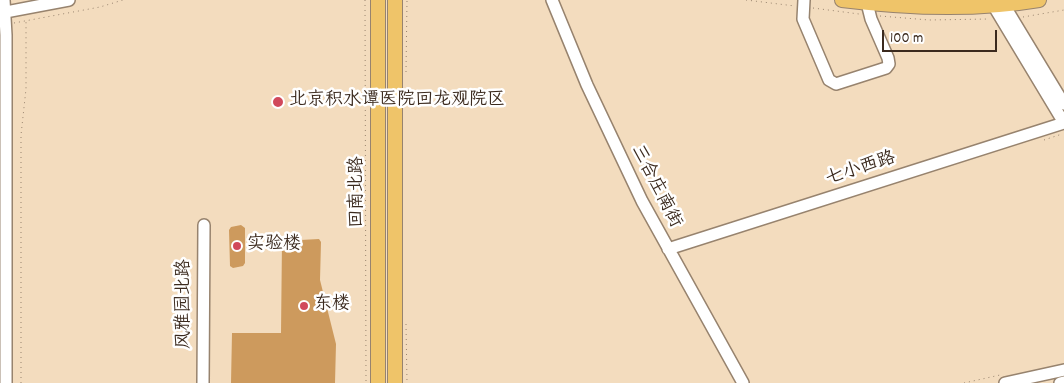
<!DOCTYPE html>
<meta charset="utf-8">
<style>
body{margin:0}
#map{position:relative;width:1064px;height:383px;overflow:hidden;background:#f3dcbe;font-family:Dekko,sans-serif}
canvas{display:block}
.scale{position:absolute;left:882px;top:30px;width:115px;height:22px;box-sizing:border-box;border:2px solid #3b2a1e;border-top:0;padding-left:6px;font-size:15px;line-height:18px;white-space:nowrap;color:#3b2a1e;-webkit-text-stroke:4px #fff;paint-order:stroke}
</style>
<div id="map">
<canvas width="1064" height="383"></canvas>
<div class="scale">100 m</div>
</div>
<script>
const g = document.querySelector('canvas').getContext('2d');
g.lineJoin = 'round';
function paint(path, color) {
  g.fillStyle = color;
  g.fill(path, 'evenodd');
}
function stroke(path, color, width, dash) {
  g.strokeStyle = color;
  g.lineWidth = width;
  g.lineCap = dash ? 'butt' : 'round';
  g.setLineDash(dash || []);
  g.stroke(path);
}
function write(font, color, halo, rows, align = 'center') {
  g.font = font + ' Dekko,"LXGW WenKai TC",sans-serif';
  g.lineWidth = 5;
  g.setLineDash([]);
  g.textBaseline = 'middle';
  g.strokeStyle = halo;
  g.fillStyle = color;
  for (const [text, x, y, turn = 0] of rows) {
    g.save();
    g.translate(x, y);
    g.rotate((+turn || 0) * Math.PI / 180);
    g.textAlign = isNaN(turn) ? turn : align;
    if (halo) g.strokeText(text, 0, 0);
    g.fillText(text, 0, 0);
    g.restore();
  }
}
paint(new Path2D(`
 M 241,225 L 245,228 L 245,263 L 243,266 L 233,268 L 230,266 L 229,230 L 231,227 Z
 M 319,239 L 321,242 L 320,280 L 336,344 L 335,383 L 231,383 L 232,333 L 281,333 L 282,241 Z`), '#cd9a5d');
const minor = new Path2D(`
 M 4,0 L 6,35 L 6,383
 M 552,0 L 587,85 L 642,201 L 743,383
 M 804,0 L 803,19 L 829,80 L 836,84 L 886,68 L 889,64 L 888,58 L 871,19 L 867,3
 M 990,0 L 1064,123
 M 1001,0 L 1064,104
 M 0,13 L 69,0
 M 668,249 L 1064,123
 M 203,383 L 204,225
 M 1005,383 L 1064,370
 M 1060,383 L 1064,382`);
const major = new Path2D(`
 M 378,0 L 378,383
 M 842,0 C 907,8 974,11 1039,0
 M 395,383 L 395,0`);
stroke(minor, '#97836e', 14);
stroke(major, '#97836e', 16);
stroke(new Path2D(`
 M 365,0 L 366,383
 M 746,0 L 795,6
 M 813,8 L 859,14
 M 880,16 L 929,20 L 989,19
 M 1023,17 L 1064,10
 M 14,23 L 100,7 L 123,0
 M 406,72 L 407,0
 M 1044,140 L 1062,134
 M 406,324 L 407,383
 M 21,383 L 21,135 L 26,89 L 26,19
 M 964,383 L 1000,375`), '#97836e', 1, [1, 4]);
stroke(minor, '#fff', 11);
stroke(major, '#efc469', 14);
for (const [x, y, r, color] of [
 [278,102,6,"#d1495b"],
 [237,246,5,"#d1495b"],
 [304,306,5,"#d1495b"]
]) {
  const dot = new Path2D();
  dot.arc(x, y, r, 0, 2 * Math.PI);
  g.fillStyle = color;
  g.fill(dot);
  stroke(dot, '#fff', 2);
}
write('18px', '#3b2a1e', '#fff', [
 ["北京积水谭医院回龙观院区",289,102],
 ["实验楼",247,246],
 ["东楼",314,306]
], 'left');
write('18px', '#3b2a1e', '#fff', [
 ["七小西路",861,170,-18],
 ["三合庄南街",655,187,63],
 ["回南北路",359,192,-90],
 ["风雅园北路",186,304,-90]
]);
</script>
